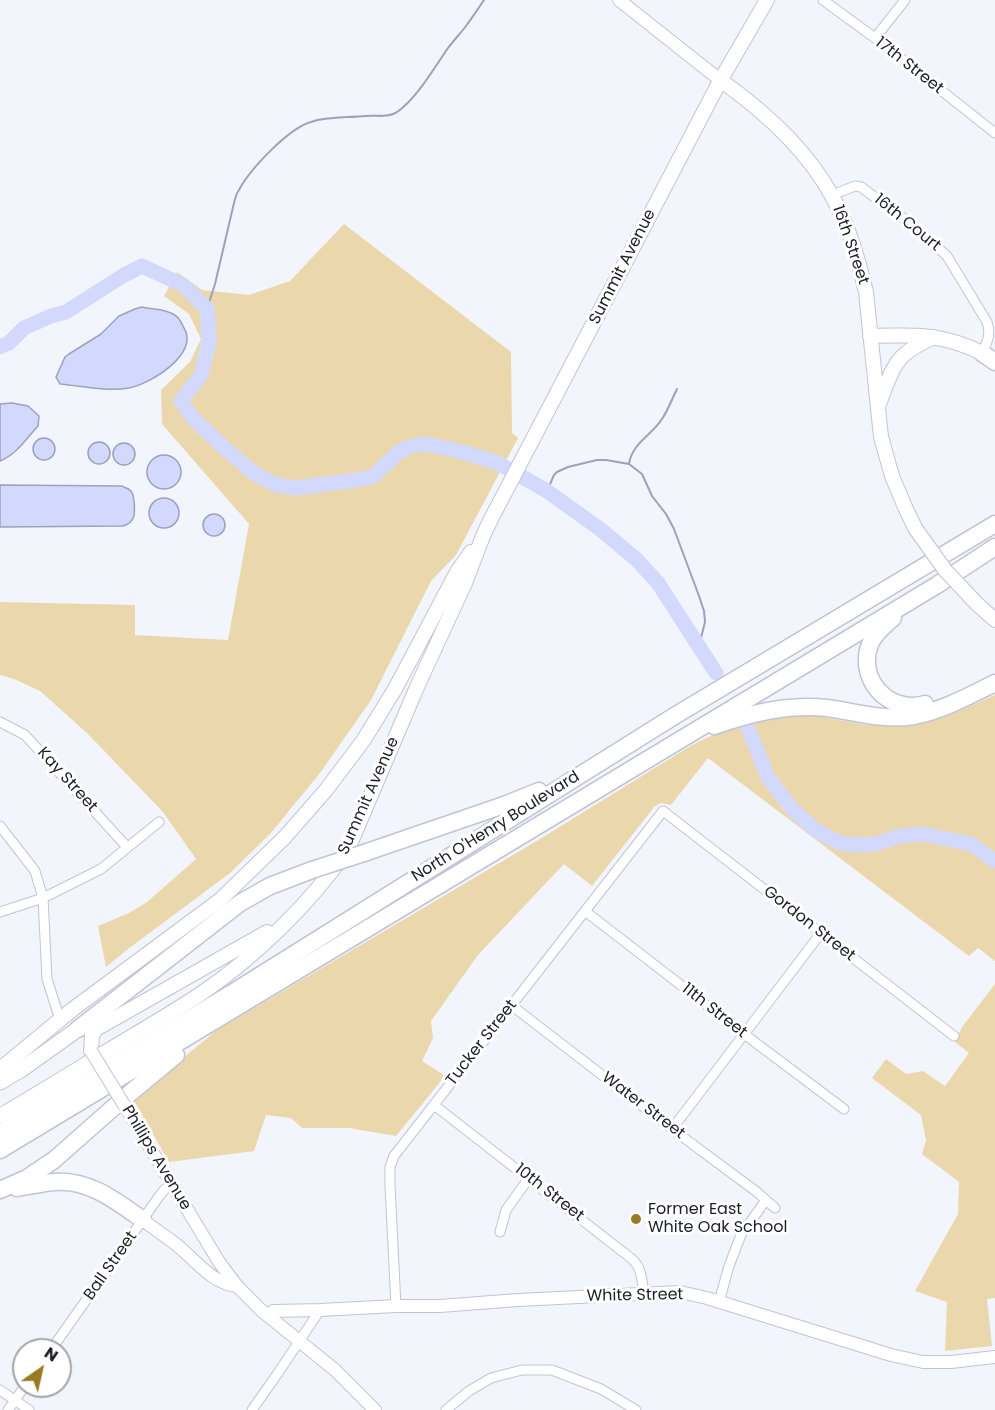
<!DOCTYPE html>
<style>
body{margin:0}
#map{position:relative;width:995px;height:1410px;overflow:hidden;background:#f3f5fc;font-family:Poppins,sans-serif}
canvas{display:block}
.north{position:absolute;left:12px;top:1338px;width:60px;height:60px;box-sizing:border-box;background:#fff;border:2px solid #a5a5a8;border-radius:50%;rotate:34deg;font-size:16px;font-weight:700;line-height:24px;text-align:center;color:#1e1f26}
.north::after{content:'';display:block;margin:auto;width:21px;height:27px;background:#9b7a24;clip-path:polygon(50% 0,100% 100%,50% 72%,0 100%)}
</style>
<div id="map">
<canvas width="995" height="1410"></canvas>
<div class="north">N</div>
</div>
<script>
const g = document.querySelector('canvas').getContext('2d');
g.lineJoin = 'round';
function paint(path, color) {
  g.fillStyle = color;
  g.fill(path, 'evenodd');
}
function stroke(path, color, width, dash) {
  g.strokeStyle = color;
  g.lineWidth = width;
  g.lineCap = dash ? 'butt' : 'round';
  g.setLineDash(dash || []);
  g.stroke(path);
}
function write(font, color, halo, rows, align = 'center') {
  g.font = font + ' Poppins,sans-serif';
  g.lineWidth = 6;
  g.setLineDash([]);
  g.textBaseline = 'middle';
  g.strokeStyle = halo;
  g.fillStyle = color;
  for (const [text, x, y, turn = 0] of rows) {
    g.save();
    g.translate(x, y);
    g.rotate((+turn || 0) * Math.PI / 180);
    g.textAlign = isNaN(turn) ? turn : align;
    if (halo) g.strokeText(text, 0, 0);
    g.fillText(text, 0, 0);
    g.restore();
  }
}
paint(new Path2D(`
 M 344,224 L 511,352 L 512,433 L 518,438 L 456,555 L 431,581 L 371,700 L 320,773 L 270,834 L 230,873 L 128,949 L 106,967 L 98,926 L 129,913 L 147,902 L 196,859 L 163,812 L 88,734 L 40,691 L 14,679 L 0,675 L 0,602 L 135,605 L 135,635 L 228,640 L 249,524 L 162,424 L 161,390 L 190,362 L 201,339 L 189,314 L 164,296 L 177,272 L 202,290 L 249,295 L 290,281 Z
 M 995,695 L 995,961 L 978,948 L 969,956 L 708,758 L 671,805 L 661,803 L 655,806 L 592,886 L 564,864 L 478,955 L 431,1021 L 433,1038 L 422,1061 L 445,1076 L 396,1136 L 349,1128 L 302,1128 L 291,1118 L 266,1115 L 254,1151 L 169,1162 L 133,1099 L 217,1030 L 540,839 L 692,745 L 729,727 L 800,713 L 868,725 L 906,726 L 952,714 Z
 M 995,984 L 995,1298 L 987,1299 L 992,1346 L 945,1351 L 947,1302 L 915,1291 L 958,1214 L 959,1182 L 922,1154 L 926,1140 L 921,1115 L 872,1078 L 886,1059 L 906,1074 L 923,1071 L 945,1086 L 969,1053 L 955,1042 L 962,1027 Z`), '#ebd7ac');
const water = new Path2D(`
 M 142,307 C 153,310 163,308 173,314 C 179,317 181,322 184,328 C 200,353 151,384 129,388 C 108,392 81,386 60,384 L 56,377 L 65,357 L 69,354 L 101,334 L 119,316 L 135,309 Z
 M 12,403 L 28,406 L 39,416 L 38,426 C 27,438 16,455 0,461 L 0,404 Z
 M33 449a11 11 0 1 1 22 0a11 11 0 1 1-22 0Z
 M88 453a11 11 0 1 1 22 0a11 11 0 1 1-22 0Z
 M113 454a11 11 0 1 1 22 0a11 11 0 1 1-22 0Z
 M147 472a17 17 0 1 1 34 0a17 17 0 1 1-34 0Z
 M 0,485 L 122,486 C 125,488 128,488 131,491 C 134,495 133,497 134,501 C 135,513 136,522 123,526 L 0,527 Z
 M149 513a15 15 0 1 1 30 0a15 15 0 1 1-30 0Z
 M203 525a11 11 0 1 1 22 0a11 11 0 1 1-22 0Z`);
paint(water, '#d3d9fd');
stroke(water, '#9da1bc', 1.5);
stroke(new Path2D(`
 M 207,309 L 215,284 L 234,203 C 235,199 236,194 239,190 C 250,169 289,128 311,122 C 328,116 347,118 366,116 C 375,115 389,118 397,112 C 417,98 434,68 448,48 C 454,40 460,34 466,26 C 472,18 478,9 484,0
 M 629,464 C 632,443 652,435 662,419 C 668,410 672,399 677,389
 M 547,491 L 554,475 L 557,472 L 568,467 L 597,460 L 606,460 L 629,464 L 642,474 L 652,496 L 666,514 L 674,529 L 699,596 L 704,611 L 705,622 L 699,646`), '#9da1bc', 2);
stroke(new Path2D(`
 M 0,347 L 9,343 L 24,328 L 51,316 L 66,312 L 124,275 L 142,266 L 183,285 L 207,309 L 209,341 L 201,375 L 181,401 L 192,417 L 221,445 L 255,474 L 277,485 L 296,488 L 363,479 L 372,477 L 399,452 L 409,447 L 422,444 L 436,446 L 462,452 L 498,463 L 547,491 L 600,529 L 636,559 L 658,583 L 716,673
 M 746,723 L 768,778 L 793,810 L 815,830 L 840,843 L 855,845 L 876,844 L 899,836 L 923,834 L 971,844 L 995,861`), '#d3d9fd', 15);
const minor = new Path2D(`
 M 823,0 L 875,38 L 995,133
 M 875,38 L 905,0
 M 832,195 L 855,186 L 861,187 L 910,223 L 947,256 L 987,322 C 991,334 988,341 982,353
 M 0,722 L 25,735 L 127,847
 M 0,826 L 35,871 L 43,898 L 47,979 L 60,1020
 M 585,911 L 744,1034 L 844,1109
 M 0,912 L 43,898 L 101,869 L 159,822
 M 511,1005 L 672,1129 L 757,1192 L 775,1208
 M 434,1105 L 632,1259 C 642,1268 642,1281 644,1295
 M 672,1129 L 821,933
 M 500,1232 L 506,1210 L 529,1178
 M 719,1302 L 729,1266 L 741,1235 L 766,1200
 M 396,1306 L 390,1186 L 390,1167 L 394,1156 L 663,811 L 954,1036
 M 51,1350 L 160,1195 L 165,1189 L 172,1185
 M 0,1390 L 29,1410
 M 8,1410 L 25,1386
 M 252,1410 L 278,1373 L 320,1310
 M 446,1410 L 469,1391 L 491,1378 L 522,1370 L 552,1370 L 601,1389 L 636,1410`);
const tertiary = new Path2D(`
 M 619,0 L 720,80
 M 132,1118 L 219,1262 L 237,1286 L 262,1311 L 335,1370 L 375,1410
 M 143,1220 C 154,1229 167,1237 178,1246 C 195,1260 213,1284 237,1286
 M 269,1316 L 273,1311 L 320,1310 L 396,1306 L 440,1306 L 518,1300 L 680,1292 L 707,1298 L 891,1355 L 923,1362 L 951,1362 L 995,1357`);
const secondary = new Path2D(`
 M 720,80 C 764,111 806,148 832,196 C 849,226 858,259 866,292 L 881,437 L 892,476 L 905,507 L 915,528
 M 870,336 C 914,335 942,333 982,353
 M 879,404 C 886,387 891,366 905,354 C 914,346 924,342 934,337
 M 977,604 L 995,620
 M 91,1051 L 92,1035 L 96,1029 L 267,932
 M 0,1069 L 73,1009 L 220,900 L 284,838 L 326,790 L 363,741 L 395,689 L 457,572 L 471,552
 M 0,1116 C 37,1094 73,1072 109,1050 C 139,1032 170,1014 199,995 C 254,958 310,904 348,849 L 417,687 L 465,583 L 483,536 L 490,521 L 720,81 L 767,0`);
const primary = new Path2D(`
 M 0,1082 L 22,1069 L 78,1029`);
const motorway = new Path2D(`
 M 982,353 L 995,362
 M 893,618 C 885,625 876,632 871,642 C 855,677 888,715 925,704
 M 714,726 C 751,713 788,704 827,708 C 857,712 883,721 914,716 C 943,710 969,696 995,683
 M 364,853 L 504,805 L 539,791
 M 78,1029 L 240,903 L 270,886 L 312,870
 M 0,1133 L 232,993 L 676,715 L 995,524
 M 0,1150 L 937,585 L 995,547
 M 17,1188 C 29,1186 42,1183 54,1182 C 89,1179 116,1201 143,1220
 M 0,1190 L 27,1178 L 54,1160 L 123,1099 L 176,1055`);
stroke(minor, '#c1c4d6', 11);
stroke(tertiary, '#c1c4d6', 14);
stroke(secondary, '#c1c4d6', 16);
stroke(primary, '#c1c4d6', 17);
stroke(motorway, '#c1c4d6', 19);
stroke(minor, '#fff', 9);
stroke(tertiary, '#fff', 12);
stroke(secondary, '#fff', 14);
stroke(primary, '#fff', 15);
stroke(motorway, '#fff', 16);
const tertiaryBridge = new Path2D(`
 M 91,1051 L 132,1118`);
const secondaryBridge = new Path2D(`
 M 915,528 L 945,570 L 977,604`);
const motorwayBridge = new Path2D(`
 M 312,870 L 364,853`);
stroke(tertiaryBridge, '#c1c4d6', 14, []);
stroke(secondaryBridge, '#c1c4d6', 16, []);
stroke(motorwayBridge, '#c1c4d6', 19, []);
stroke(tertiaryBridge, '#fff', 12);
stroke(secondaryBridge, '#fff', 14);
stroke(motorwayBridge, '#fff', 16);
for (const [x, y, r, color] of [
 [636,1219,6,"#9b7a24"]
]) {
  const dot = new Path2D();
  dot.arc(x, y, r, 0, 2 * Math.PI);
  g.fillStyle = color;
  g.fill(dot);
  stroke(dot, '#fff', 2);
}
write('16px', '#1e1f26', '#fff', [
 ["17th Street",909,66,38],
 ["16th Court",907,223,39],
 ["16th Street",850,245,71],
 ["Summit Avenue",623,267,-63],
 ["Kay Street",67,780,48],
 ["Summit Avenue",369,796,-66],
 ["North O'Henry Boulevard",496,827,-32],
 ["Gordon Street",809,924,38],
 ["11th Street",714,1011,38],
 ["Tucker Street",482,1043,-52],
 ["Water Street",643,1106,37],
 ["Phillips Avenue",156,1158,59],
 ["10th Street",549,1193,38],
 ["Ball Street",111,1266,-55],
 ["White Street",635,1296,-1]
]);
write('16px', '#1e1f26', '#fff', [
 ["Former East",648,1210],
 ["White Oak School",648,1228]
], 'left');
</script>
